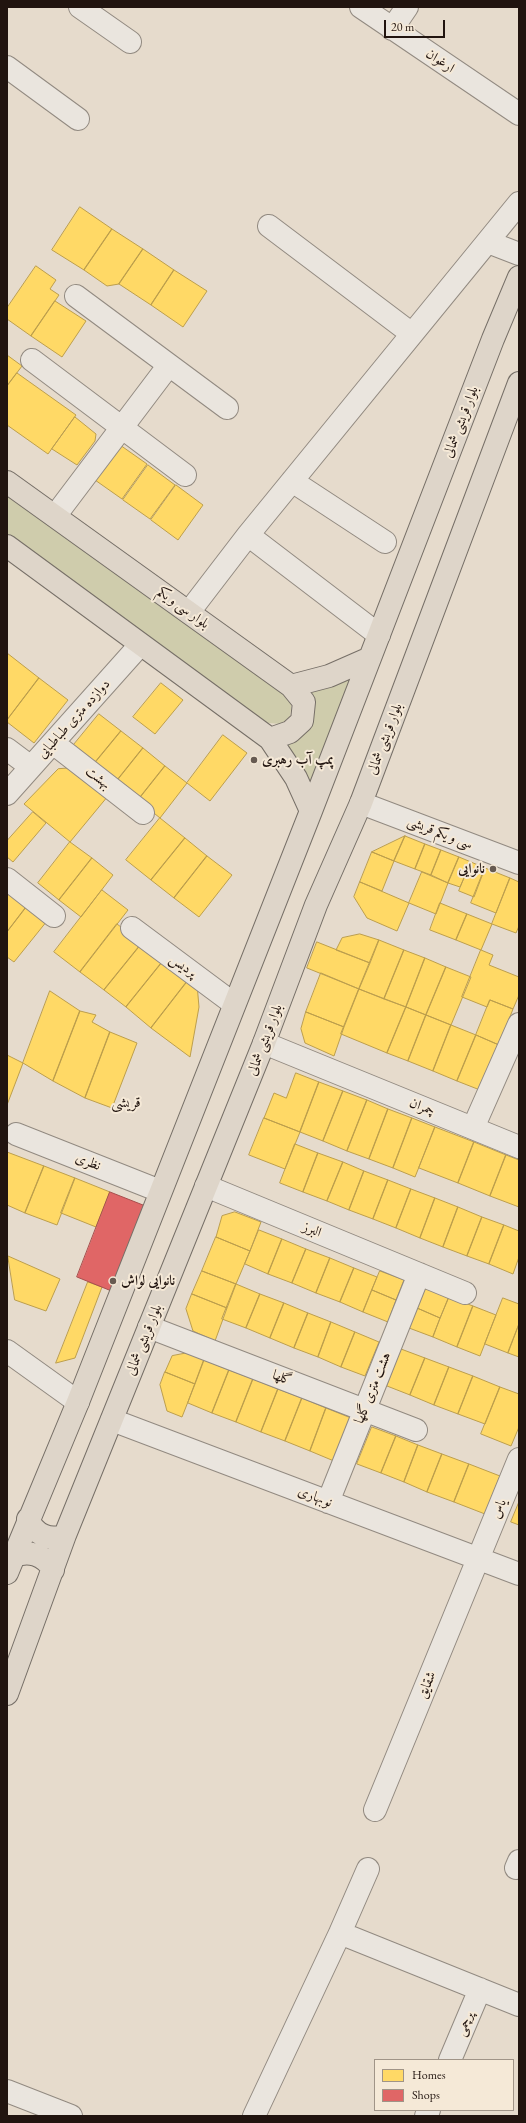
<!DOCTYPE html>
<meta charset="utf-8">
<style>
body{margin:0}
#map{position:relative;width:526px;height:2123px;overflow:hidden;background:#e6dbcc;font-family:"EB Garamond",serif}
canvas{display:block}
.frame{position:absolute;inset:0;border:8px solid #21140f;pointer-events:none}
.legend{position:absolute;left:374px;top:2059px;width:140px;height:52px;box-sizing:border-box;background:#f5e9d7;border:1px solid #a09487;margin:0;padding:5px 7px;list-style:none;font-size:12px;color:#21140f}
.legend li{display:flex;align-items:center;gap:8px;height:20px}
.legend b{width:20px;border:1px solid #a09487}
.scale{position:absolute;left:384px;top:20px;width:61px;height:18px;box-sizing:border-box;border:2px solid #21140f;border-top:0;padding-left:5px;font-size:12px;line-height:14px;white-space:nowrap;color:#21140f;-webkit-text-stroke:3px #f5e9d7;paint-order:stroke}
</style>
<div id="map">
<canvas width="526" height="2123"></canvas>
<div class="frame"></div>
<ul class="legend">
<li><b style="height:11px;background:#ffd966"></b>Homes</li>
<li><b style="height:11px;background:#e06666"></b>Shops</li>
</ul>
<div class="scale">20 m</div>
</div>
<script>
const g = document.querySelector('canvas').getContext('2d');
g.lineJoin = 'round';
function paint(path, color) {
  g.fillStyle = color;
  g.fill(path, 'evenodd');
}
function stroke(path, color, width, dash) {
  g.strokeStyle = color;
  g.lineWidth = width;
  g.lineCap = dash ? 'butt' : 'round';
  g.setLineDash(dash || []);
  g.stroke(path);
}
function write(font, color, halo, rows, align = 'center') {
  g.font = font + ' "EB Garamond",Amiri,serif';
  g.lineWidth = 4;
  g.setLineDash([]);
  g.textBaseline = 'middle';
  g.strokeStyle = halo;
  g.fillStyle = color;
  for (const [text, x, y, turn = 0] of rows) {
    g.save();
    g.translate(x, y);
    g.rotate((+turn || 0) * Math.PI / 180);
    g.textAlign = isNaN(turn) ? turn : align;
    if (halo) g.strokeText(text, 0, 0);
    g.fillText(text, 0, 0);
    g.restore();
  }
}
paint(new Path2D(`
 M 7,489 L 279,685 L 292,702 L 290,716 L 282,724 L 268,723 L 252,717 L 7,537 Z
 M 358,670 L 310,795 L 280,742 L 305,728 L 301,690 Z`), '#cfccac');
const homes = new Path2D(`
 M 80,207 L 112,229 L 84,270 L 52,250 Z
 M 112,229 L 143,249 L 119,284 L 107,286 L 84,270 Z
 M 143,249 L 174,270 L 151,305 L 119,284 Z
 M 36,266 L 56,280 L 50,289 L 59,295 L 31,336 L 7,319 L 7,308 Z
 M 174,270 L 207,291 L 183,327 L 151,305 Z
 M 55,301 L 86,321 L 62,357 L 31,336 Z
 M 7,355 L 22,366 L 7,386 Z
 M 17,373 L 76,415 L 48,454 L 7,425 L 7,386 Z
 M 75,417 L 96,434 L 95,441 L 77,465 L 52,449 Z
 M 120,445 L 147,464 L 122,499 L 95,480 Z
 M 148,465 L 175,485 L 150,519 L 123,500 Z
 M 176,485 L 203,505 L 178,540 L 151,520 Z
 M 7,653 L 39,678 L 7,720 Z
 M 39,678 L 68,700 L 34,743 L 7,722 L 7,720 Z
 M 161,683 L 183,700 L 155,734 L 133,717 Z
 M 99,714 L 121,731 L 93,765 L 72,747 Z
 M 121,731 L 143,748 L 115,783 L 93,765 Z
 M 223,735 L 247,753 L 210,801 L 187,783 Z
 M 143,748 L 165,766 L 138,800 L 115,783 Z
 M 165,766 L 187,783 L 160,818 L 138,800 Z
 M 72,768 L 108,796 L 70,842 L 24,804 L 58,769 Z
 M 33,812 L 46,823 L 13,862 L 7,857 L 7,841 Z
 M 160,818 L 185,838 L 151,880 L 126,860 Z
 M 405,836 L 425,844 L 415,869 L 394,861 Z
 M 405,836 L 394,861 L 372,852 Z
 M 185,838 L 207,856 L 174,898 L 151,880 Z
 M 70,842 L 92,858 L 59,900 L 38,883 Z
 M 425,844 L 441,850 L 431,875 L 415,869 Z
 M 441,850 L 459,857 L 448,883 L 431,875 Z
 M 372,852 L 394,861 L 382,891 L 360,882 Z
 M 207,856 L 232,875 L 199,917 L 174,898 Z
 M 459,857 L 471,862 L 460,887 L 448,883 Z
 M 92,858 L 113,875 L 81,917 L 59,900 Z
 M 471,862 L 485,868 L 474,897 L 459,891 Z
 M 485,868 L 510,878 L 496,913 L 471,903 Z
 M 422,872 L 448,883 L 436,914 L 409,903 Z
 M 510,878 L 519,882 L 519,926 L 516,933 L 492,924 Z
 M 360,882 L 409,903 L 397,931 L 367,918 L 354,897 Z
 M 7,890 L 27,906 L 7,932 Z
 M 102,890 L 128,910 L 80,972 L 54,952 Z
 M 440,903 L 467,914 L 456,940 L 430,930 Z
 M 27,906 L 47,921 L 14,962 L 7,957 L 7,932 Z
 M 467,914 L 492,924 L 481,950 L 456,940 Z
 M 117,924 L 142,943 L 104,990 L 80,972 Z
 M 360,934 L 379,940 L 370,963 L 336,950 L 342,938 Z
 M 379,940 L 404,950 L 384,999 L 359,989 Z
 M 317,942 L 370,963 L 359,989 L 307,968 Z
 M 142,943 L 163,961 L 126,1007 L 104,990 Z
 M 404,950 L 425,958 L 406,1007 L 384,999 Z
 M 481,950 L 493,955 L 489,965 L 519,977 L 519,995 L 513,1009 L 490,1000 L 487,1007 L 462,997 Z
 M 425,958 L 446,967 L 426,1015 L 406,1007 Z
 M 163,961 L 189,979 L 151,1028 L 126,1007 Z
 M 446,967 L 471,977 L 451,1025 L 426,1015 Z
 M 321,973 L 359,989 L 344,1027 L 306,1012 Z
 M 189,979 L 197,984 L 199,1007 L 190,1057 L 151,1028 Z
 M 359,989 L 406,1007 L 387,1053 L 341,1034 Z
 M 50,991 L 80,1011 L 53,1081 L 23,1063 Z
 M 490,1000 L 513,1009 L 499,1045 L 476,1035 Z
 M 406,1007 L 426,1015 L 408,1061 L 387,1053 Z
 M 80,1011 L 96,1015 L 92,1022 L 110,1032 L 85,1098 L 53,1081 Z
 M 306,1012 L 344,1027 L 334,1056 L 305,1043 L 301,1029 Z
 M 426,1015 L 451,1025 L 433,1071 L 408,1061 Z
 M 451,1025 L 476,1035 L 457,1081 L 433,1071 Z
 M 110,1032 L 137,1043 L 112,1108 L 85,1098 Z
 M 476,1035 L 499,1045 L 480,1090 L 457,1081 Z
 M 7,1055 L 23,1063 L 7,1105 Z
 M 296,1073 L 319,1082 L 300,1132 L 264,1118 L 274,1093 L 286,1098 Z
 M 319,1082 L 343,1091 L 323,1141 L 300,1132 Z
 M 343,1091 L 367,1100 L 347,1151 L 323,1141 Z
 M 367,1100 L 388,1109 L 369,1159 L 347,1151 Z
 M 388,1109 L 412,1118 L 393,1168 L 369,1159 Z
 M 264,1118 L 300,1132 L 285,1169 L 249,1155 Z
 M 412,1118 L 435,1127 L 415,1177 L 393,1168 Z
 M 435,1127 L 474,1142 L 458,1183 L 419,1168 Z
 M 474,1142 L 506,1155 L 490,1196 L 458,1183 Z
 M 295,1144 L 318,1153 L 303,1192 L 280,1183 Z
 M 7,1152 L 44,1166 L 25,1213 L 7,1205 Z
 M 318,1153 L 343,1162 L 327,1201 L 303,1192 Z
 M 506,1155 L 519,1160 L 519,1207 L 490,1196 Z
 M 343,1162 L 364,1171 L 349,1210 L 327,1201 Z
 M 44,1166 L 75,1178 L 57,1225 L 25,1213 Z
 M 364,1171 L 388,1180 L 373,1219 L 349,1210 Z
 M 75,1178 L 110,1192 L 96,1227 L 61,1213 Z
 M 388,1180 L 411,1189 L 396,1228 L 373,1219 Z
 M 411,1189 L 435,1198 L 420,1238 L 396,1228 Z
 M 435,1198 L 458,1207 L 443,1247 L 420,1238 Z
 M 458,1207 L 482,1217 L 467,1256 L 443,1247 Z
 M 235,1212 L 261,1222 L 250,1251 L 216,1237 L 222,1216 Z
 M 482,1217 L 504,1225 L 489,1264 L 467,1256 Z
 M 504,1225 L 519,1231 L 519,1257 L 513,1274 L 489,1264 Z
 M 259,1230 L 282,1239 L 268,1274 L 245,1264 Z
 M 216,1237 L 250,1251 L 236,1284 L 202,1271 Z
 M 282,1239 L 306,1249 L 292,1283 L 268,1274 Z
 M 306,1249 L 330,1258 L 316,1293 L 292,1283 Z
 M 8,1256 L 60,1279 L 46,1311 L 15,1300 Z
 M 330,1258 L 354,1268 L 340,1302 L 316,1293 Z
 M 354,1268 L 377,1277 L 363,1312 L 340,1302 Z
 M 202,1271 L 236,1284 L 227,1308 L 192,1294 Z
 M 380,1271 L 404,1280 L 396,1300 L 372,1290 Z
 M 88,1282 L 102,1287 L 75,1358 L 56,1363 Z
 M 236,1284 L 260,1294 L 246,1328 L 222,1319 Z
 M 425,1287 L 449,1297 L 440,1318 L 417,1308 Z
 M 372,1290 L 396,1300 L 388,1322 L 363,1312 Z
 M 192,1294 L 227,1308 L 215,1341 L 193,1331 L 186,1309 Z
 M 260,1294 L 284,1303 L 270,1338 L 246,1328 Z
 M 449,1297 L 473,1306 L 457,1347 L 433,1337 Z
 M 503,1298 L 519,1304 L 519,1324 L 508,1353 L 485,1344 Z
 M 284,1303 L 308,1313 L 294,1348 L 270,1338 Z
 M 473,1306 L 496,1315 L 480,1356 L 457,1347 Z
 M 417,1308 L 440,1318 L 433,1337 L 409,1328 Z
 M 308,1313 L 331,1322 L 318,1357 L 294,1348 Z
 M 331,1322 L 355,1332 L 341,1367 L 318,1357 Z
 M 519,1324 L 519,1357 L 508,1353 Z
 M 355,1332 L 379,1342 L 365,1376 L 341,1367 Z
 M 401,1349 L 425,1358 L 410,1395 L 387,1386 Z
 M 187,1353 L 204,1360 L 195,1384 L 165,1372 L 172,1356 Z
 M 425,1358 L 449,1367 L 434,1405 L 410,1395 Z
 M 204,1360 L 229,1370 L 212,1413 L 188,1403 Z
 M 449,1367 L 473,1376 L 458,1414 L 434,1405 Z
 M 229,1370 L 253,1379 L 236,1422 L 212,1413 Z
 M 165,1372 L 195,1384 L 182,1417 L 167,1411 L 160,1385 Z
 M 473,1376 L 500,1387 L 485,1424 L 458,1414 Z
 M 253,1379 L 278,1389 L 261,1432 L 236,1422 Z
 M 500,1387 L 519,1394 L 519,1427 L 511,1446 L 481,1434 Z
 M 278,1389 L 302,1398 L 285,1441 L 261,1432 Z
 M 302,1398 L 326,1408 L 310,1451 L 285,1441 Z
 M 326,1408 L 351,1418 L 334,1461 L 310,1451 Z
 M 372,1427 L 396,1436 L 381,1473 L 357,1464 Z
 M 396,1436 L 418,1445 L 404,1482 L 381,1473 Z
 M 418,1445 L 442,1454 L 427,1492 L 404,1482 Z
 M 442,1454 L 469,1464 L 454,1502 L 427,1492 Z
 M 469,1464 L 500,1476 L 485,1514 L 454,1502 Z
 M 519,1502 L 519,1525 L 511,1522 Z`);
paint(homes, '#ffd966');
stroke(homes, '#bc9e4c', 1);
const shops = new Path2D(`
 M 110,1192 L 148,1207 L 114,1292 L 77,1277 Z`);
paint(shops, '#e06666');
stroke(shops, '#a74d4c', 1);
const minor = new Path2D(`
 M 80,7 L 130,42
 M 361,7 L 519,114
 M 392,29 L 407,7
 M 7,67 L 78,119
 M 269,226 L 412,334
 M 488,242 L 519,254
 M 76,296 L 227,408
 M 32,360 L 185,475
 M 292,481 L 385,542
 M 55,516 L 169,365
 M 248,535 L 379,635
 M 189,612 L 248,535 L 519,203
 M 53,743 L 143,813
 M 7,749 L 31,767
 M 7,794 L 140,645
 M 361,803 L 519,863
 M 7,879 L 54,916
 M 132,928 L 234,1004
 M 264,1043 L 519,1147
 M 473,1128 L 519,1024
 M 16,1134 L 160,1191
 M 206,1186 L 465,1293
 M 149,1327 L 416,1430
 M 7,1351 L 78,1402
 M 112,1420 L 519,1574
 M 328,1502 L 419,1274
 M 375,1810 L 519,1459
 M 516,1868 L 519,1861
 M 340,1933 L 519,2005
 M 450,2060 L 480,1989
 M 7,2091 L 71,2116
 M 254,2116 L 340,1933 L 368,1869
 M 426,2116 L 429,2110`);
const major = new Path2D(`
 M 7,482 L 291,686 L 329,676 L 370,658
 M 7,546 L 270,739 L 296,778 L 311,811
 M 270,739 L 290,732 L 302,721 L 304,702 L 291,686
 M 28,1519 C 34,1534 50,1542 65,1535
 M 13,1557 C 28,1549 45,1555 53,1570
 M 7,1573 L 78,1402 L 311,811 L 493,339 L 519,277
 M 7,1694 L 65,1535 L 264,1043 L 316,905 L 361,803 L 519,383`);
stroke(minor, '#928a81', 24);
stroke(major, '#766f67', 24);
stroke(minor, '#eae5de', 22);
stroke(major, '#ded5c9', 22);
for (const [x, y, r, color] of [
 [254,760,4,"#665a51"],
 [493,869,4,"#665a51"],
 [113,1281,4,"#665a51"]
]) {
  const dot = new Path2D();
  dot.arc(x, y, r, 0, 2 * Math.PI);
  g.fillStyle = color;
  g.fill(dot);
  stroke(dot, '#f5e9d7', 1.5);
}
write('14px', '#21140f', '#f5e9d7', [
 ["ارغوان",440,61,34],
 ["بلوار قریشی شمالی",461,422,-69],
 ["بلوار سی و یکم",183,608,36],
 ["دوازده متری طباطبایی",74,719,-48],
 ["بلوار قریشی شمالی",385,739,-69],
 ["بهشت",98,778,38],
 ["سی و یکم قریشی",440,833,21],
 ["پردیس",183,966,36],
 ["بلوار قریشی شمالی",265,1040,-69],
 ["چمران",422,1107,22],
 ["نظری",88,1162,21],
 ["البرز",312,1230,23],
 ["بلوار قریشی شمالی",144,1340,-68],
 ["گلها",282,1378,21],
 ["هشت متری گلها",373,1388,-68],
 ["نوبهاری",315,1497,21],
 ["یاس",499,1509,-68],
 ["شقایق",427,1685,-68],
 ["پرچمی",465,2024,-67]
]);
write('bold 14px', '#21140f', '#f5e9d7', [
 ["پمپ آب رهبری",262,760],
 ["نانوایی",485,869,"right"],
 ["نانوایی لواش",121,1281]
], 'left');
write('15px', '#21140f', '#f5e9d7', [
 ["قریشی",126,1103]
]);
</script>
